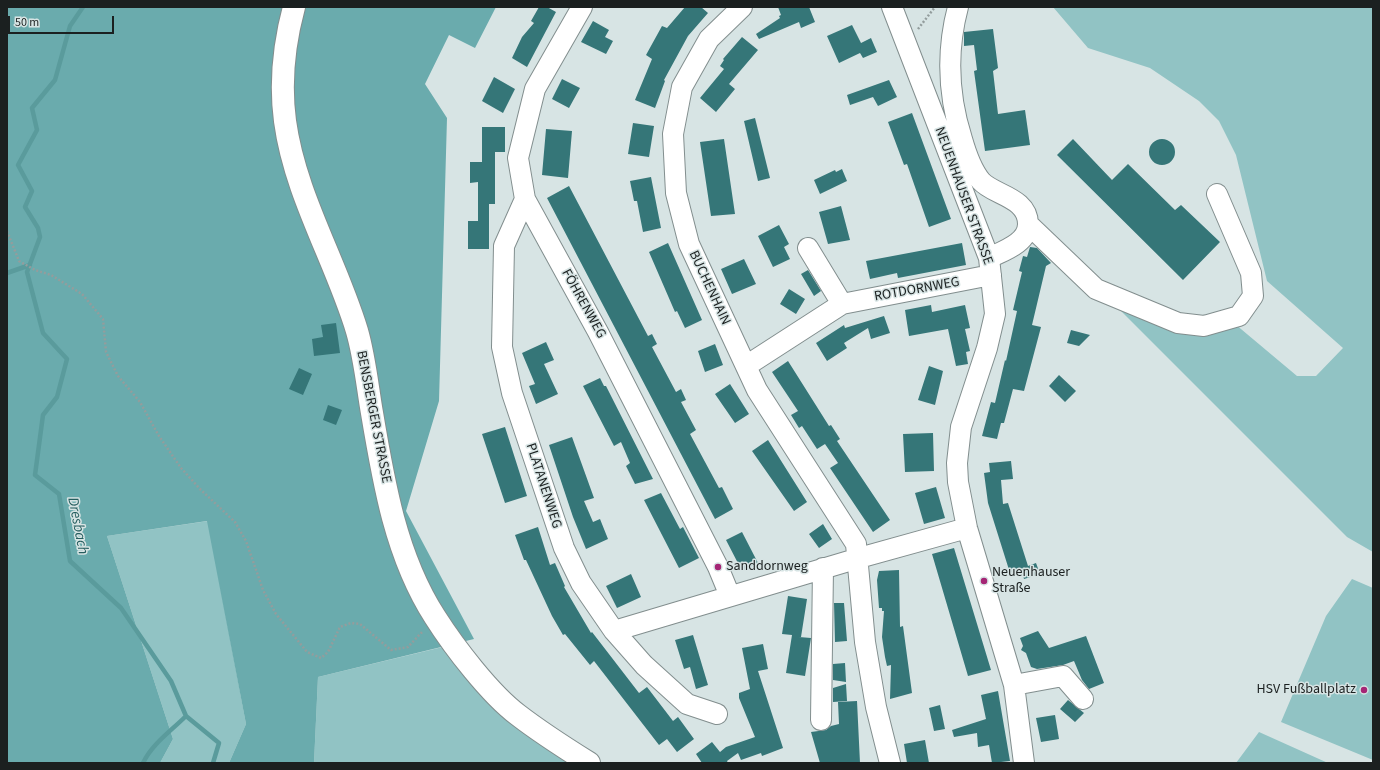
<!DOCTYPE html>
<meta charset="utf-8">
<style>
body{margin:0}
#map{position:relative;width:1380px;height:770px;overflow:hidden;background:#d7e4e4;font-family:"Source Sans 3",sans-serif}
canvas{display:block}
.frame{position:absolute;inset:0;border:8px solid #1b2020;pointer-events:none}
.scale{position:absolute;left:8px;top:16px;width:106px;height:18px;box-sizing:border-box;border:2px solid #1b2020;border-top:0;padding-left:5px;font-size:12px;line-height:14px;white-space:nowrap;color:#1b2020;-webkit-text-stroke:3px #d7e4e4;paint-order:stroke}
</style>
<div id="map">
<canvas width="1380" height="770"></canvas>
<div class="frame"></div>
<div class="scale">50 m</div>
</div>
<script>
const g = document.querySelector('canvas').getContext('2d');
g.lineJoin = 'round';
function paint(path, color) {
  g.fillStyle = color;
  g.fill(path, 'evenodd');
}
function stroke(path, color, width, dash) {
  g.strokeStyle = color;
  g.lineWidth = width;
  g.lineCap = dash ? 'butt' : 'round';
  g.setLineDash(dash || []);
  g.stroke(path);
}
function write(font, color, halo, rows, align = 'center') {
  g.font = font + ' "Source Sans 3",sans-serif';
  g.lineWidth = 3;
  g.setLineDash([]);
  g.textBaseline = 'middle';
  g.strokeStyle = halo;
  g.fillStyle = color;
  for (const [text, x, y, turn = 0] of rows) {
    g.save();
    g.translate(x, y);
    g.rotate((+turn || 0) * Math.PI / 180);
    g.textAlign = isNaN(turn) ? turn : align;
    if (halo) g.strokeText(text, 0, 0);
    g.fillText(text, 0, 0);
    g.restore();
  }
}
paint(new Path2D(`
 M 1053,7 L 1373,7 L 1373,552 L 1347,537 L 1111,301 L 1235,324 L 1297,376 L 1316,376 L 1343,348 L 1267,281 L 1236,155 L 1219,121 L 1199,101 L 1150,68 L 1088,48 Z
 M 208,521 L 246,724 L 229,763 L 160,763 L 173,739 L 107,536 Z
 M 1352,579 L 1373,588 L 1373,760 L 1281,722 L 1326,616 Z
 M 455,644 L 484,681 L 588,763 L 314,763 L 318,677 Z
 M 1259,732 L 1328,763 L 1236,763 Z`), '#91c3c4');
paint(new Path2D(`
 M 7,7 L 496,7 L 475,48 L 449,35 L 425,84 L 447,118 L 439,401 L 406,511 L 474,639 L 318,677 L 314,763 L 229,763 L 246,724 L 207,521 L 107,536 L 173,739 L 160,763 L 7,763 Z`), '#6aabad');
stroke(new Path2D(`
 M 83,7 L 70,26 L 55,80 L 32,108 L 37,130 L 18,165 L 32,191 L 25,207 L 38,228 L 40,237 L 27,272 L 43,333 L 67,359 L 57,397 L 43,415 L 35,475 L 59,494 L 70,561 L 121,608 L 171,681 L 186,716 L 219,743 L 213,763
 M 7,273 L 30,265
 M 143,763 C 152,744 171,731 186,716`), '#5a9b9c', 4.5);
paint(new Path2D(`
 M 539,7 L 547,7 L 556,12 L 527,67 L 512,58 L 522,37 L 534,23 L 531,21 Z
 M 685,7 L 701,7 L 708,13 L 688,36 L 664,80 L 665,81 L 655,108 L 635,100 L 652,59 L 646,55 L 662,26 L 667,28 Z
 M 778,7 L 809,7 L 815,22 L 801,28 L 799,22 L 759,39 L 756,34 L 780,18 L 779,16 L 781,15 Z
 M 593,21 L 609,30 L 605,37 L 613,41 L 606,54 L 581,42 Z
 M 852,25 L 861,43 L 871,38 L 877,52 L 863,58 L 860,53 L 839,63 L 827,36 Z
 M 993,29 L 998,68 L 993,71 L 998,114 L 1025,110 L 1030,145 L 985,151 L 974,71 L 977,70 L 974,45 L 964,46 L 964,32 Z
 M 742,37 L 758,50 L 729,84 L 735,89 L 716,112 L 700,98 L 724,69 L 720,66 L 724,60 L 723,59 Z
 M 494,77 L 515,89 L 503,113 L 482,101 Z
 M 562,79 L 580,88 L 569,108 L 552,99 Z
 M 889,80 L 897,97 L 878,106 L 873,97 L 850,105 L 847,95 Z
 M 912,113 L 951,219 L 929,227 L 907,164 L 904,165 L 888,122 Z
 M 755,118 L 770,178 L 758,181 L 744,121 Z
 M 633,123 L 654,126 L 649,157 L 628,154 Z
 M 482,127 L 505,127 L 505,152 L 495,152 L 495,204 L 489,204 L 489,249 L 468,249 L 468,221 L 478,221 L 478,182 L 470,183 L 470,162 L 482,162 Z
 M 546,129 L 572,131 L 568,178 L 542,175 Z
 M1149 152a13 13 0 1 1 26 0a13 13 0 1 1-26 0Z
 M 724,139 L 735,214 L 711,216 L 700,142 Z
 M 1073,139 L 1112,180 L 1128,164 L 1175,210 L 1181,205 L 1220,242 L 1183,280 L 1057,155 Z
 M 842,169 L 847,181 L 820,194 L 814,180 L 835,170 L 836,172 Z
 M 651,177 L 661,228 L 643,232 L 637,201 L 634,201 L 630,181 Z
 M 569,186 L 648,336 L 652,334 L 657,344 L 652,347 L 676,392 L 681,389 L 686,400 L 681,402 L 696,430 L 690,434 L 719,488 L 722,487 L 733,509 L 715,519 L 547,198 Z
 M 841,206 L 850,240 L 828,244 L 819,212 Z
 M 779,225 L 789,244 L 784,247 L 790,259 L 773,267 L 758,236 Z
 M 668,243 L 702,320 L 685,328 L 677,311 L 675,312 L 649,252 Z
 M 962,243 L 966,265 L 898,278 L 897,273 L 870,279 L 866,261 Z
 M 1030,247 L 1037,248 L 1051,263 L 1046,266 L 1032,325 L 1041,327 L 1024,391 L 1013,389 L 1004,423 L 1001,423 L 997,439 L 982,436 L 991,402 L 995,403 L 1005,360 L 1006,361 L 1017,311 L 1013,310 L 1022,272 L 1019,271 L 1023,256 L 1027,257 Z
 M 744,259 L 756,284 L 732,294 L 721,269 Z
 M 808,270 L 821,291 L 814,296 L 801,274 Z
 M 789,289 L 805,299 L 796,314 L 780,304 Z
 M 931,305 L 932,312 L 965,305 L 970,328 L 965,329 L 970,351 L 966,352 L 968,364 L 956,366 L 948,329 L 909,336 L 905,310 Z
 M 884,316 L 890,333 L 871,339 L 868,328 L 844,343 L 847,348 L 827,361 L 816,343 L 844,325 L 845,328 Z
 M 336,323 L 340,353 L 314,356 L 312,339 L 323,337 L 321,325 Z
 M 1071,330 L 1090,335 L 1079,346 L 1067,343 Z
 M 546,342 L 554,360 L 544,364 L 558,394 L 536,404 L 529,386 L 535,384 L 522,353 Z
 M 715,344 L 723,365 L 705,372 L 698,351 Z
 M 788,361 L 829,426 L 831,425 L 840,439 L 837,441 L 890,520 L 873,532 L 830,468 L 838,463 L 825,444 L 817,449 L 802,426 L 799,428 L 791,415 L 798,411 L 772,372 Z
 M 929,366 L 943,371 L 935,405 L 918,400 Z
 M 299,368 L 312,374 L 303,395 L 289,389 Z
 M 1059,375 L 1076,391 L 1065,402 L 1049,386 Z
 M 600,378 L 604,386 L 606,386 L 653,479 L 635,484 L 626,466 L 630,463 L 621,442 L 614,446 L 583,386 Z
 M 730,384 L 749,414 L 735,423 L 715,394 Z
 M 328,405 L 342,410 L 336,425 L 323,420 Z
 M 505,427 L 527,496 L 505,503 L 482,434 Z
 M 933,433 L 934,471 L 905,472 L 903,434 Z
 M 572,437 L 594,498 L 584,501 L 593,522 L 600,519 L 608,539 L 586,549 L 573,517 L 549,445 Z
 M 768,440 L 807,502 L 794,511 L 752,451 Z
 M 1011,461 L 1013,479 L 1001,480 L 1003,504 L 1008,503 L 1028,566 L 1036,563 L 1040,574 L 1024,579 L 1021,569 L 1010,573 L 988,503 L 984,473 L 990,472 L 989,463 Z
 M 936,487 L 945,518 L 924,524 L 915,493 Z
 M 661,493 L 680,529 L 683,527 L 699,558 L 679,568 L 644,500 Z
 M 823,524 L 832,539 L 819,548 L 809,534 Z
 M 538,527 L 550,565 L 555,563 L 565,586 L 564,587 L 591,633 L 592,632 L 639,693 L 647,687 L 673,721 L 678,717 L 694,739 L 677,752 L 667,739 L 659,745 L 594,661 L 590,665 L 565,634 L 563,635 L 552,616 L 526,560 L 524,560 L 515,535 Z
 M 742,532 L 758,563 L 742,571 L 726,540 Z
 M 954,548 L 991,670 L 968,676 L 932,554 Z
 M 899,570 L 900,627 L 903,626 L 912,693 L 890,699 L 891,665 L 887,666 L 885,657 L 882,637 L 884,611 L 882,611 L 882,608 L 879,608 L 877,580 L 879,571 Z
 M 631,574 L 641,597 L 617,608 L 606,586 Z
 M 788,596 L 807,599 L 801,637 L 799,637 L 811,638 L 805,676 L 786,673 L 792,635 L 782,634 Z
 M 834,603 L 844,603 L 847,641 L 835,642 Z
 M 1038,631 L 1049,648 L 1086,636 L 1104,683 L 1089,689 L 1082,680 L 1074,661 L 1063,665 L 1037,669 L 1031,667 L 1026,653 L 1021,650 L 1023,646 L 1020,638 Z
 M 693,635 L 708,685 L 696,689 L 690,667 L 684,669 L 675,640 Z
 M 763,644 L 768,669 L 758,671 L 783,748 L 762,756 L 761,753 L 741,760 L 738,753 L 727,761 L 728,763 L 702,763 L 696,754 L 712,742 L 720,752 L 726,747 L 755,737 L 739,698 L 739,693 L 750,689 L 742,648 Z
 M 845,663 L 846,682 L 833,680 L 833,664 Z
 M 846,684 L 847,701 L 833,702 L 833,688 Z
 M 998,691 L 1010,761 L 992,763 L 989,745 L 978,747 L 977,733 L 954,737 L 952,730 L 986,719 L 981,695 Z
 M 1068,700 L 1084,713 L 1075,722 L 1060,709 Z
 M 857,701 L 860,763 L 820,763 L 811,732 L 826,730 L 831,726 L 839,724 L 838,702 Z
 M 940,705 L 945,729 L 934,731 L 929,708 Z
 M 1055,715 L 1059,739 L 1041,742 L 1036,718 Z
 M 925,740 L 929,763 L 907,763 L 904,744 Z`), '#357678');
const minor = new Path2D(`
 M 582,7 L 535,89 L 518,158 L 525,199 L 598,332 L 718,567 L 730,596
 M 742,7 L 709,39 L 682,87 L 673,134 L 676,193 L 689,244 L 757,390 L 856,544 L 865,642 L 876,707 L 890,763
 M 892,7 L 989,258 L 995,314 L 987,348 L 961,427 L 957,463 L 958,482 L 967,528 L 1014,685 L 1024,763
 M 958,7 C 946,52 948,95 962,139 C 966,153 971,169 981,181 C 993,195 1028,197 1028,224 C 1028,243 1003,251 989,258
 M 525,199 L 504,246 L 502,347 L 512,393 L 564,548 L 581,583 L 614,631 L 644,665 L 687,704 L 717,714
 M 1028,224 L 1096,289 L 1178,323 L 1204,326 L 1239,316 L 1253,296 L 1251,273 L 1217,194
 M 808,248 L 842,304
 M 746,366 L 842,304 L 991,275
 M 614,631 L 859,558 L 967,528
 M 1014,685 L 1063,676 L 1083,699
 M 821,720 L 823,568`);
const major = new Path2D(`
 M 294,7 C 284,44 280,83 285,121 C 295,195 336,261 357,331 C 364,355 367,382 371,407 C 383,479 395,555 435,617 C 454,647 490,694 518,715 C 540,732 565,748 589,763`);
stroke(minor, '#828e8e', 22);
stroke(major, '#828e8e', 24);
stroke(new Path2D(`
 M 918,29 L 935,7
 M 7,231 L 19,261 L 35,270 L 51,275 L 82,294 L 103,319 L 106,352 L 118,376 L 140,402 L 159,436 L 181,468 L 200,489 L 235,522 L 246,541 L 263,590 L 276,614 L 307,652 L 321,658 L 328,652 L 340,627 L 351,623 L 360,624 L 391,650 L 408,647 L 423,631`), '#939d9d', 2.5, [2, 2]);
stroke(minor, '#fff', 20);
stroke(major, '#fff', 22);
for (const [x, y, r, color] of [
 [718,567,4,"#a52575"],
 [984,581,4,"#a52575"],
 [1364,690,4,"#a52575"]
]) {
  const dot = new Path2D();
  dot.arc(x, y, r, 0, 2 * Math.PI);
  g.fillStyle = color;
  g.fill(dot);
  stroke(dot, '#d7e4e4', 1.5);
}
write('14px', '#1b2020', '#d7e4e4', [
 ["NEUENHAUSER STRASSE",963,196,70],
 ["BUCHENHAIN",709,288,65],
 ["ROTDORNWEG",917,290,-10],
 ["FÖHRENWEG",583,304,61],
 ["BENSBERGER STRASSE",373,417,79],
 ["PLATANENWEG",543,486,72]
]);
write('14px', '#1b2020', '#d7e4e4', [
 ["Sanddornweg",726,567],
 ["Neuenhauser",992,573],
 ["Straße",992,589],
 ["HSV Fußballplatz",1356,690,"right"]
], 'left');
write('italic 15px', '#255d5e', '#d7e4e4', [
 ["Dresbach",77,526,79]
]);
</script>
